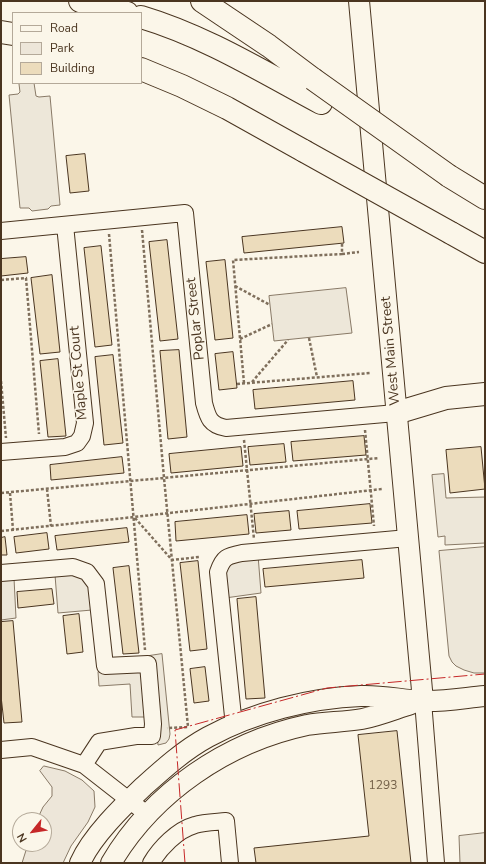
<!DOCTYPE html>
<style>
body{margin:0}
#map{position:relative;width:486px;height:864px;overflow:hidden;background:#fbf6e9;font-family:"Nunito Sans",sans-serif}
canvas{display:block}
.frame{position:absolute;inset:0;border:2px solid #4a3520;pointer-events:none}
.legend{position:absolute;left:12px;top:12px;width:130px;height:72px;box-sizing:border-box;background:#fbf6e9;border:1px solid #b4a999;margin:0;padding:5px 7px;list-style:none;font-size:12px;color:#4a3520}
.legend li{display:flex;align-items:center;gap:8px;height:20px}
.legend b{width:20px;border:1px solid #b4a999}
.north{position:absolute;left:12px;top:812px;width:40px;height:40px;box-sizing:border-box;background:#fbf6e9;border:1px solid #b4a999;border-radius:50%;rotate:240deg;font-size:11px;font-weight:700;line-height:16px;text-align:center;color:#4a3520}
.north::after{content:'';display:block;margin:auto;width:14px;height:18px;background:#c62828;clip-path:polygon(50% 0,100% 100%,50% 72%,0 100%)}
</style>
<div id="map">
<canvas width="486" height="864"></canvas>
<div class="frame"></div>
<ul class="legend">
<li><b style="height:5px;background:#fbf6e9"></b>Road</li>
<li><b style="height:11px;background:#ede6d9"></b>Park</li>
<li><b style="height:11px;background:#ecdcbc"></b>Building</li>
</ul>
<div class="north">N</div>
</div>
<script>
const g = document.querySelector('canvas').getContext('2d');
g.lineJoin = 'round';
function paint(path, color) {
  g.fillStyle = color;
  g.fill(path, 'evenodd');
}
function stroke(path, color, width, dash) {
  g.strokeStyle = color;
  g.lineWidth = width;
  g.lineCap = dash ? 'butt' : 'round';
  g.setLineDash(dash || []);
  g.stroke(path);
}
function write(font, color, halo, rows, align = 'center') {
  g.font = font + ' "Nunito Sans",sans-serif';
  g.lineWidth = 3;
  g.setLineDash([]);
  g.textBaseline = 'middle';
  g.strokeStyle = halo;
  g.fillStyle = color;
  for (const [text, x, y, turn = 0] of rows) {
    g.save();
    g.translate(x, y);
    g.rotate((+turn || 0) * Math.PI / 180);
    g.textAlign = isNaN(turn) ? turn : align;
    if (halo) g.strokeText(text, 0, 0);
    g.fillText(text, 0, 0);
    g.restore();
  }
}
const green = new Path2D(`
 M 44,766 L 65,771 L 82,780 L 94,791 L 95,807 L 88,822 L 71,846 L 63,863 L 22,863 L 28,844 L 44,844 L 44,820 L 37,820 L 43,807 L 52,796 L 52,787 L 40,771 Z`);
paint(green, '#ede6d9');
stroke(green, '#887966', 1);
const parking = new Path2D(`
 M 34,83 L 36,96 L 39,97 L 50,96 L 60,205 L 51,206 L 48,209 L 32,211 L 29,208 L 20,208 L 9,95 L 18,94 L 20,92 L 19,84 Z
 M 346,288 L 352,333 L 274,341 L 269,296 Z
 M 444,474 L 446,498 L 485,497 L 485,543 L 445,545 L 445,536 L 438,537 L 432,475 Z
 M 485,547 L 485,673 L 474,673 L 464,670 L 456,666 L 452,662 L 449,656 L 439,551 Z
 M 258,555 L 261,593 L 225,598 L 226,569 L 228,564 Z
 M 79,574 L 89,586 L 92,610 L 58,613 L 55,575 Z
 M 14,578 L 16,618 L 1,620 L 1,579 Z
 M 162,654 L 170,734 L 169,739 L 166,743 L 158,745 L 149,656 Z
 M 141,669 L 145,717 L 132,717 L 130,684 L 99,686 L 98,672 Z
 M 485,833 L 485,863 L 460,863 L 459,836 Z`);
paint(parking, '#ede7d9');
stroke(parking, '#887966', 1);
const building = new Path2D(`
 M 85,154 L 89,191 L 70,193 L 66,156 Z
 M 342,227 L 344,243 L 244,253 L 242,237 Z
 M 167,240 L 178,339 L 160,341 L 149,242 Z
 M 101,246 L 112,345 L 95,347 L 84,248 Z
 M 26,257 L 28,273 L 1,276 L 1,259 Z
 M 225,260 L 233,338 L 215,340 L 206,262 Z
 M 52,275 L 60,352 L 40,354 L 31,278 Z
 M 179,350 L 187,437 L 168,439 L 160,351 Z
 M 233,352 L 237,388 L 219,390 L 215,354 Z
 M 113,355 L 123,443 L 104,445 L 95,357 Z
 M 58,359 L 66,436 L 48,437 L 40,361 Z
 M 353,381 L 355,400 L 255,409 L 253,390 Z
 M 364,436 L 366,455 L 293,461 L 291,442 Z
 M 284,444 L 286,462 L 250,465 L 248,447 Z
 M 241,447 L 243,466 L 171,473 L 169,454 Z
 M 481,447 L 485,489 L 450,493 L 446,450 Z
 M 122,457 L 124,473 L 51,480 L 50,465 Z
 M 370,504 L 372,523 L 299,529 L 297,511 Z
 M 289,511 L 291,530 L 256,533 L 254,514 Z
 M 247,515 L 249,534 L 176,541 L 175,522 Z
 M 127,528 L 129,542 L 57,550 L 55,536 Z
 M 47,533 L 49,549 L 16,553 L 14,537 Z
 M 5,537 L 7,555 L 1,555 L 1,538 Z
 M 362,560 L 364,578 L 265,587 L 263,569 Z
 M 198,561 L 207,649 L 190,651 L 180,563 Z
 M 129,566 L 139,653 L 123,654 L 113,568 Z
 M 52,589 L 54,604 L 18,608 L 17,592 Z
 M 256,597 L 265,698 L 246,699 L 237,599 Z
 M 79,614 L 83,652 L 67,654 L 63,616 Z
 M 13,621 L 22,722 L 4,723 L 1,696 L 1,622 Z
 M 205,667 L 209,701 L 194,703 L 190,669 Z
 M 397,731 L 411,863 L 256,863 L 254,848 L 369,836 L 358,735 Z`);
paint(building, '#ecdcbc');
stroke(building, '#4a3520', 1);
const minor = new Path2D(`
 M 1,231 L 185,213 L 204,403 C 208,418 210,425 226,428 L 396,413
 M 1,452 L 65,447 L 77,443 L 82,436 L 85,423 L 65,225
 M 1,573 L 73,567 L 87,572 L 96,584 L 105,666 L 148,664 L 153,724 L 152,736 L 136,736 L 99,742 L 84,765
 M 423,701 L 436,863
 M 234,726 L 218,572 C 223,557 227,556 242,553 L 408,538
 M 1,750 L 32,747 L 84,765 L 148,815
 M 151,863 C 160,848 177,830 195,825 C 204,822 216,822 226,821 L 230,863`);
const major = new Path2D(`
 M 359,1 L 423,701
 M 80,863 C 92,836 122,807 143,787 C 163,769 184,750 208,737 C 254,712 310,698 361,696 C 381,695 402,700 422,701 C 442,702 464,698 485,696
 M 111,863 C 153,792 227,742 307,725 C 325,722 344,722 362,719 C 378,716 395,709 411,704`);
const highway = new Path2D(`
 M 80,1 L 127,13
 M 202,1 L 269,46 L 313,79
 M 141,17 C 205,36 263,72 321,103
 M 1,32 L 13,34
 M 141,69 L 182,86 L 227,108 L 304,151
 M 449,176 L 485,198
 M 451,233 L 485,252
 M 396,413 L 446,398 L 485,394`);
stroke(minor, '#4a3520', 18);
stroke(major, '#4a3520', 22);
stroke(highway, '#4a3520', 24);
stroke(new Path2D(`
 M 142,230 L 164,478 L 188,727 L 167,728
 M 109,234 L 145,650
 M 342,254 L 359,252
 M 1,280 L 26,278 L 39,434
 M 235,286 L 270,305
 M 309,338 L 317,377
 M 240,339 L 272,324
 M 1,381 L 6,438
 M 252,382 L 288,340
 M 244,383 L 233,260 L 342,254 L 342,243
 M 237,384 L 370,373
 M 365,430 L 374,526
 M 244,440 L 254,539
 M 47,489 L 51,526
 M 1,493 L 379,458
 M 10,493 L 13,530
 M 135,518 L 172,560 L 199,557
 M 1,531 L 134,517 L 382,489`), '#7f6f5c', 2.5, [3, 2]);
stroke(minor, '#fbf6e9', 16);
stroke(major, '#fbf6e9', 20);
stroke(highway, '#fbf6e9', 22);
const highwayBridge = new Path2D(`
 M 313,79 L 449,176
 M 304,151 L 451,233`);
stroke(highwayBridge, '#4a3520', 24, []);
stroke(highwayBridge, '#fbf6e9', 22);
stroke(new Path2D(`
 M 185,863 L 175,730 L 327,688 L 485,674`), '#c62828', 1, [14, 3, 2, 3]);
write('12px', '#725f47', null, [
 ["1293",383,786]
]);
write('14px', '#4a3520', '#fbf6e9', [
 ["Poplar Street",196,319,-96],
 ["West Main Street",391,351,-95],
 ["Maple St Court",79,373,-95]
]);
</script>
